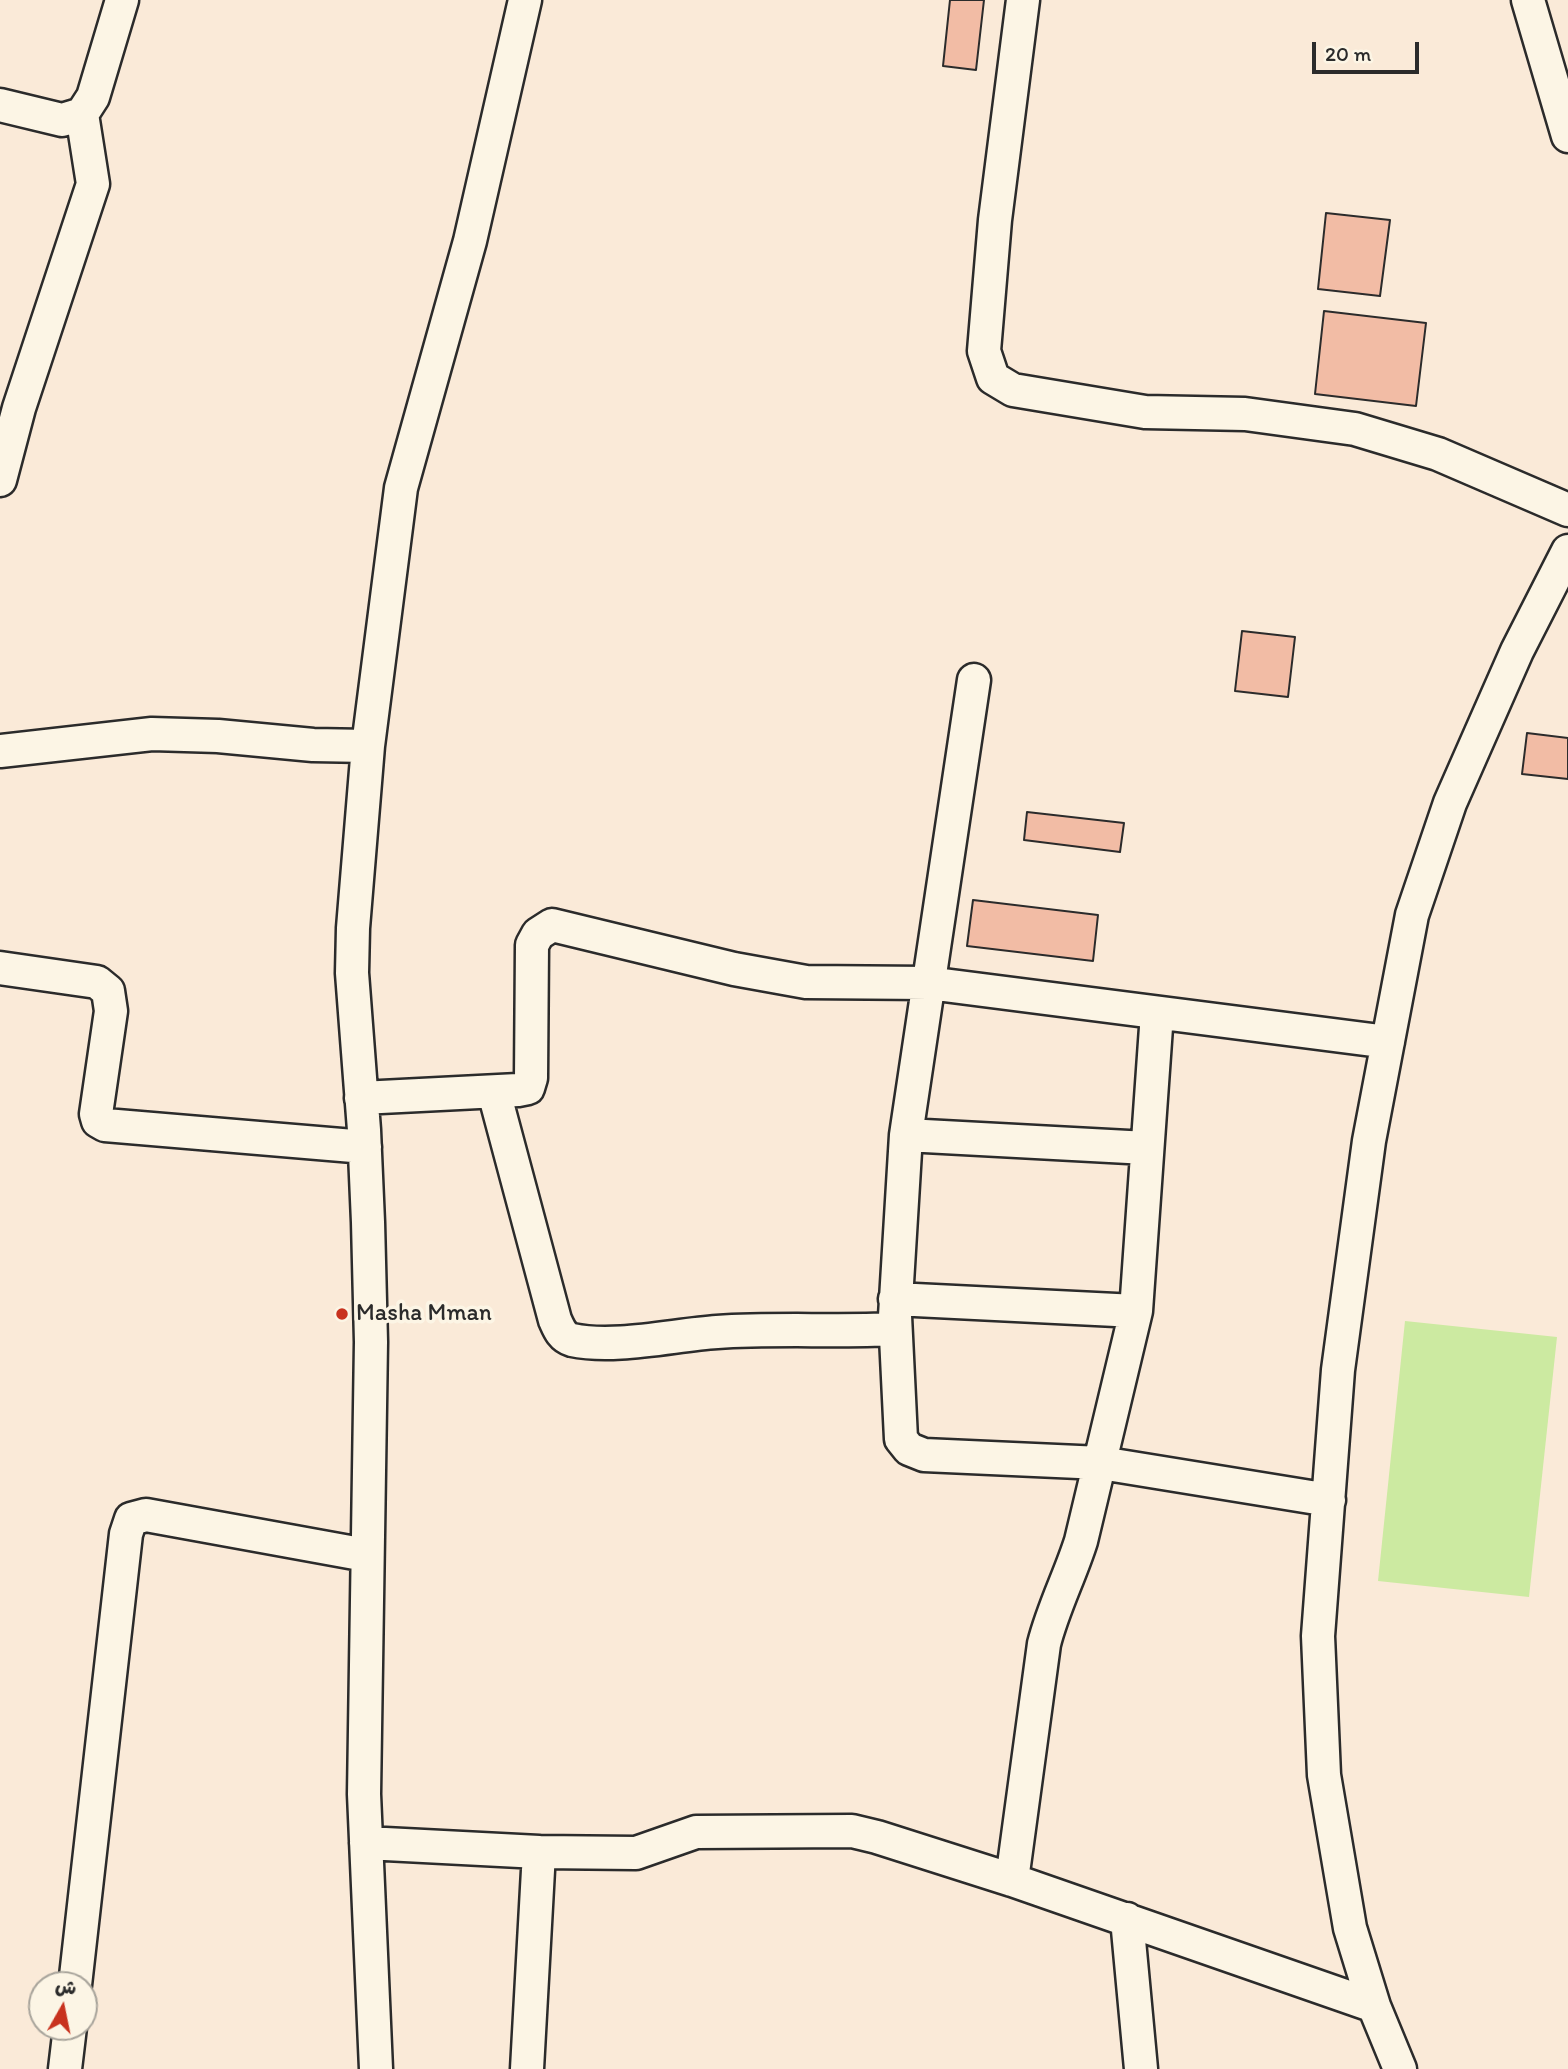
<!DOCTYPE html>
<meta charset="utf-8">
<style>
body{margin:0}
#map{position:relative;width:1568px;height:2069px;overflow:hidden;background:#faead8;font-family:Itim,"Playpen Sans Arabic",sans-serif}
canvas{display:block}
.north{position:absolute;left:28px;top:1971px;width:70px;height:70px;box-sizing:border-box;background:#fcf5e5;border:2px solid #a8a49b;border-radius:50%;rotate:9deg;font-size:19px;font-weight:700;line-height:28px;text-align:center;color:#2b2b2b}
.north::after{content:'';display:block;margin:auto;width:24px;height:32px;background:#c8321e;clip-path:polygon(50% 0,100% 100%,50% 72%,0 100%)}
.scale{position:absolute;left:1312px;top:42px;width:107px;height:32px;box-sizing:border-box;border:4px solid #2b2b2b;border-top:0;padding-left:9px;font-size:21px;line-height:24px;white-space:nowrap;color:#2b2b2b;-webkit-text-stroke:5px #fcf5e5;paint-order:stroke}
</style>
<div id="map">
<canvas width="1568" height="2069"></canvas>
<div class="north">ش</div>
<div class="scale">20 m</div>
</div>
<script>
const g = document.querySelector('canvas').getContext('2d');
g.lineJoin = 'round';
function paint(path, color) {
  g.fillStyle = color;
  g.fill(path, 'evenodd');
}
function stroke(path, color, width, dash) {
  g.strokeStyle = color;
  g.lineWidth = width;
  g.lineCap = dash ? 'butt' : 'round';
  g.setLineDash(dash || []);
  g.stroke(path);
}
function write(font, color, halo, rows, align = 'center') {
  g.font = font + ' Itim,sans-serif';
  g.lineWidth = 7;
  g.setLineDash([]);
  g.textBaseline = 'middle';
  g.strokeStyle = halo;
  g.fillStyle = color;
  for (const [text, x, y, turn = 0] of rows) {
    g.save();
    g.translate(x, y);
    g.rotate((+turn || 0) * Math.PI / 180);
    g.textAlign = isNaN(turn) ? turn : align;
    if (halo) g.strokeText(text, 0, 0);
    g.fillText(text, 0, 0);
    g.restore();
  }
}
paint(new Path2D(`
 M 1405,1321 L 1557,1337 L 1529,1597 L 1378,1581 Z`), '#cceaa1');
const building = new Path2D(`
 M 950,0 L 984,0 L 976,70 L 943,66 Z
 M 1326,213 L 1390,220 L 1380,296 L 1318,289 Z
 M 1324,311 L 1426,323 L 1416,406 L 1315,394 Z
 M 1242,631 L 1295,637 L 1288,697 L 1235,691 Z
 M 1527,733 L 1568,738 L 1568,779 L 1522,774 Z
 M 1027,812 L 1124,823 L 1120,852 L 1024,840 Z
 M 973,900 L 1098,915 L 1093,961 L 967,946 Z`);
paint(building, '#f2bca5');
stroke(building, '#2b2b2b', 2);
const street = new Path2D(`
 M 1023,0 L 995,220 L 984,351 L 993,378 L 1013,390 L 1145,412 L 1245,414 L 1355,429 L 1438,454 L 1568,510
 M 1528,0 L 1568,136
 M 0,105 L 62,120 L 82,114 L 93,97 L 122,0
 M 0,480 L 19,408 L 93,184 L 82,114
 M 974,680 L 906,1135 L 895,1316 L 901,1439 L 909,1449 L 924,1455 L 1101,1463 L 1329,1500
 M 0,751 L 152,734 L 218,736 L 313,745 L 368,746
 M 0,968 L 97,982 L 108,991 L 111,1011 L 96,1114 L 98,1121 L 105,1125 L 365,1147
 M 494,1092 L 555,1320 C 559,1329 562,1337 572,1340 C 615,1349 673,1335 717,1332 C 776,1328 835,1332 895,1329
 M 361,1098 L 518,1090 L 528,1088 L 531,1078 L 532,945 L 538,934 L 552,925 L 734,969 L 806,982 L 928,983 L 1388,1042
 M 906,1135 L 1147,1148
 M 895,1299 L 1136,1311
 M 366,1843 L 539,1852 L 636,1853 L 696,1832 L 852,1831 L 877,1837 L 1012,1880 L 1374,2006
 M 1012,1880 L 1044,1644 C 1053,1608 1070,1576 1081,1541 L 1136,1311 L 1157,1013
 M 1127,1919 L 1141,2069
 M 75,1985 L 126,1534 L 131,1519 L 146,1515 L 366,1555
 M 65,2069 L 70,2027
 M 376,2069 L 364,1794 L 371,1342 L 368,1222 L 364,1130 L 352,973 L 353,928 L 368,746 L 401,488 L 470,241 L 525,0
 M 527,2069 L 539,1852
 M 1400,2069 L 1374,2006 L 1350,1928 L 1324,1775 L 1318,1636 L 1338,1370 L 1369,1141 L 1412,915 L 1450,803 L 1517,651 L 1568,551`);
stroke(street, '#2b2b2b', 37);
stroke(street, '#fcf5e5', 32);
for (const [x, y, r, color] of [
 [342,1314,7,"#c8321e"]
]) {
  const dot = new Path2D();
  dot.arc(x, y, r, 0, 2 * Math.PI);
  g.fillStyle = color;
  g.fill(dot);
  stroke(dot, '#fcf5e5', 2.5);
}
write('24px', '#2b2b2b', '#fcf5e5', [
 ["Masha Mman",356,1314]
], 'left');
</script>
